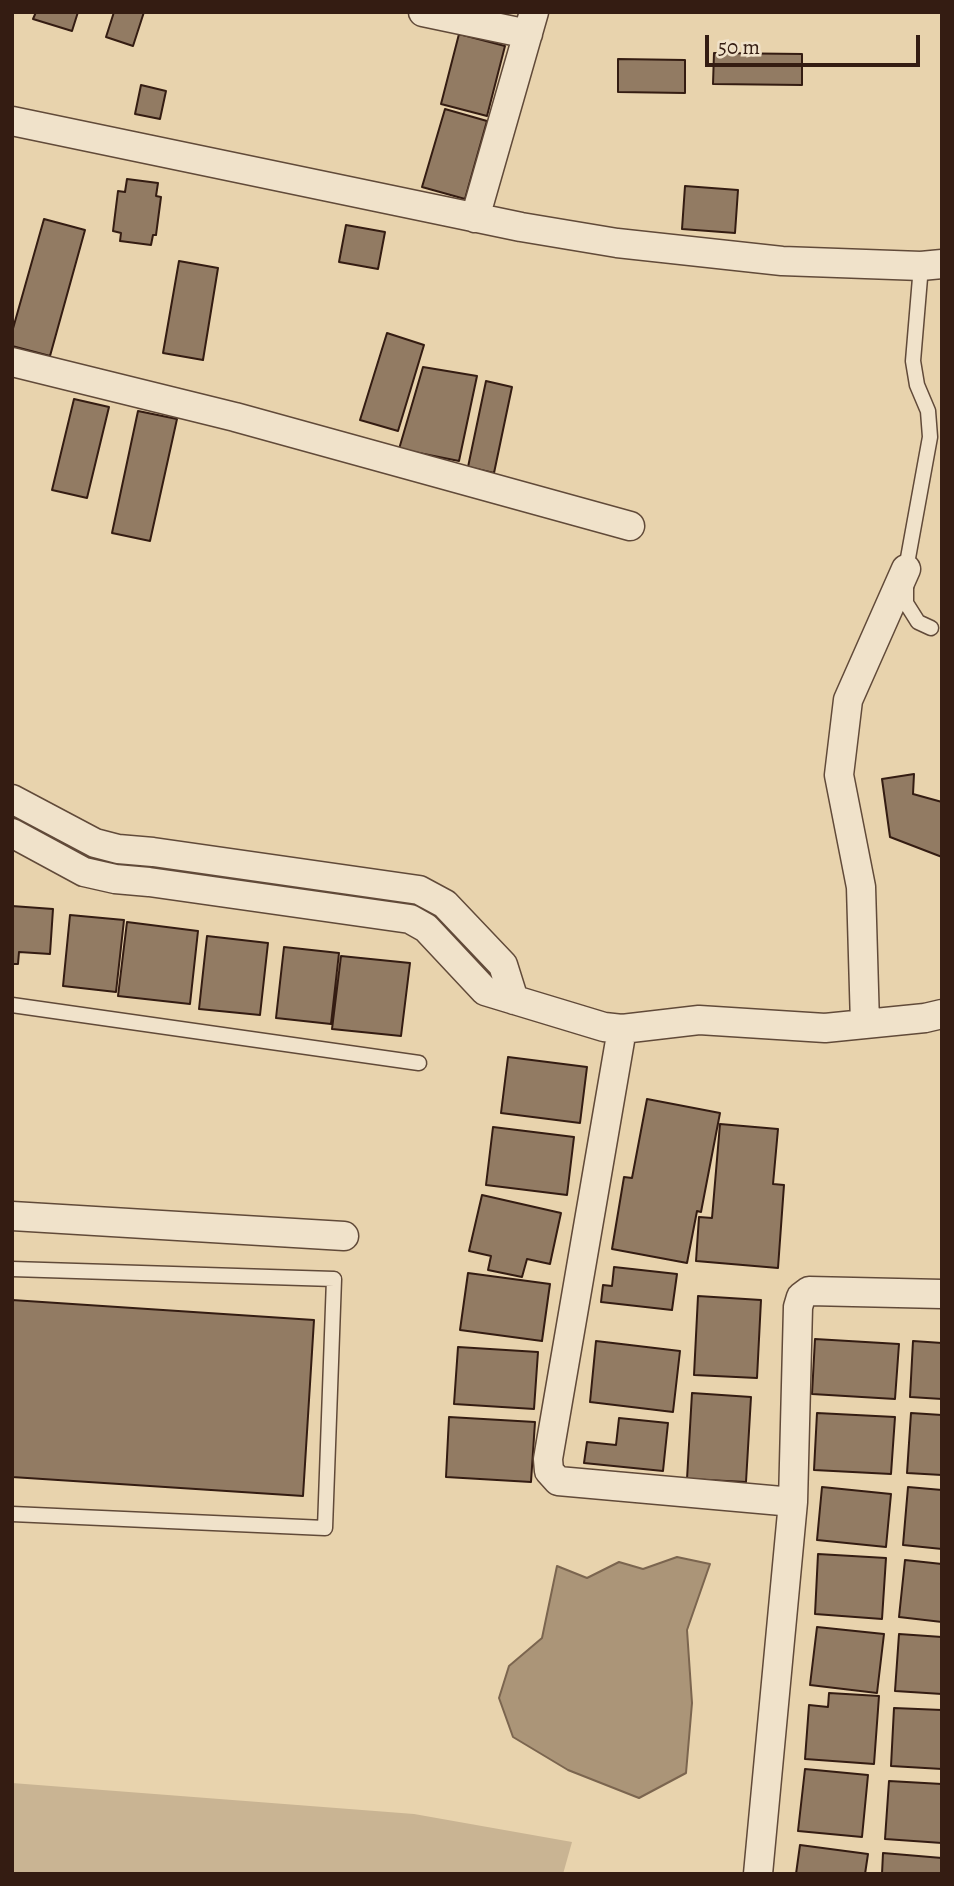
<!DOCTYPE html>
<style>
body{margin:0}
#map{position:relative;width:954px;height:1886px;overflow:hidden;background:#e8d3ad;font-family:Alegreya,serif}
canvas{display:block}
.frame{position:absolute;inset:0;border:14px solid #341c12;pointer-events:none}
.scale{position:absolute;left:705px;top:35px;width:215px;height:32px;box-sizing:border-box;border:4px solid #341c12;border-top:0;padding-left:9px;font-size:21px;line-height:24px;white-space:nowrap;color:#341c12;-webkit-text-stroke:5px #f0e2ca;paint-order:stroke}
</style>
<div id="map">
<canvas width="954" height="1886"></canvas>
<div class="frame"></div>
<div class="scale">50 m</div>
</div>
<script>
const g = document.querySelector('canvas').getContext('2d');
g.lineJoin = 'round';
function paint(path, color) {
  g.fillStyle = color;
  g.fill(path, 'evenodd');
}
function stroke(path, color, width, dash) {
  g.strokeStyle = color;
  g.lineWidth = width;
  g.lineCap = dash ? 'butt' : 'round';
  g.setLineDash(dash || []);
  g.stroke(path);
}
paint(new Path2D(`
 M 12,1783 L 414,1814 L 572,1842 L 563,1874 L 12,1874 Z`), '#c9b493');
const water = new Path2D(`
 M 677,1557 L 710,1564 L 687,1630 L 692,1703 L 686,1773 L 639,1798 L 568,1770 L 513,1737 L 499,1698 L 509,1666 L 542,1638 L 557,1566 L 587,1578 L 619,1562 L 643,1569 Z`);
paint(water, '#ab9578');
stroke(water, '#7b654f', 2);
const building = new Path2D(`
 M 36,12 L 78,12 L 72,31 L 33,19 Z
 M 114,12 L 144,12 L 133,46 L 106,37 Z
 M 459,34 L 505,46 L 487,116 L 441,104 Z
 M 714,53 L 802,54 L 802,85 L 713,84 Z
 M 618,59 L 685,60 L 685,93 L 618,92 Z
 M 141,85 L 166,91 L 160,119 L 135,114 Z
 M 445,109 L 487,121 L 465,199 L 422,187 Z
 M 127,179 L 158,183 L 156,196 L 161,197 L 156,235 L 153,235 L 151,245 L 120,241 L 121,233 L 113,231 L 118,191 L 125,192 Z
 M 685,186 L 738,190 L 735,233 L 682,229 Z
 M 44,219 L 85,230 L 50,356 L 12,346 L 12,332 Z
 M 346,225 L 385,232 L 378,269 L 339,262 Z
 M 179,261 L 218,268 L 203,360 L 163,353 Z
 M 387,333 L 424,345 L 398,431 L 360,420 Z
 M 423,367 L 477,376 L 459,461 L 399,449 Z
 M 486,381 L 512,387 L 494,473 L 468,467 Z
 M 74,399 L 109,407 L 87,498 L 52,490 Z
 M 138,411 L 177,419 L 150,541 L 112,533 Z
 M 914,774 L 913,794 L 942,802 L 942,857 L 890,837 L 882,779 Z
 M 12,906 L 53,909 L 50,954 L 19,952 L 18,964 L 12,964 Z
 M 70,915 L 124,920 L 116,992 L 63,986 Z
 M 127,922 L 198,931 L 190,1004 L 118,996 Z
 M 207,936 L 268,943 L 260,1015 L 199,1009 Z
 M 284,947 L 339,953 L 331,1024 L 276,1018 Z
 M 341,956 L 410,963 L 401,1036 L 332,1029 Z
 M 508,1057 L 587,1067 L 580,1123 L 501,1113 Z
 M 647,1099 L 720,1113 L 701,1212 L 697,1211 L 687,1263 L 612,1249 L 624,1177 L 632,1178 Z
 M 720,1124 L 778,1129 L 773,1184 L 784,1185 L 778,1268 L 696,1261 L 699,1217 L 712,1218 Z
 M 493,1127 L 574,1137 L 567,1195 L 486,1185 Z
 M 482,1195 L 561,1213 L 550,1264 L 527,1259 L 522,1277 L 488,1270 L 491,1256 L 469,1251 Z
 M 614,1267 L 677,1274 L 672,1310 L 601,1302 L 603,1285 L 612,1286 Z
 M 468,1273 L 550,1284 L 542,1341 L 460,1330 Z
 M 698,1296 L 761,1300 L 757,1378 L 694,1375 Z
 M 12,1300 L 314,1320 L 303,1496 L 12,1477 Z
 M 815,1339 L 899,1344 L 895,1399 L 812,1394 Z
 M 596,1341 L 680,1351 L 673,1412 L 590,1402 Z
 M 913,1341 L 942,1343 L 942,1399 L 910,1397 Z
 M 458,1347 L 538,1352 L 534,1409 L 454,1404 Z
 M 692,1393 L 751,1397 L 746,1482 L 687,1479 Z
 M 817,1413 L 895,1417 L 891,1474 L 814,1470 Z
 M 911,1413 L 942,1415 L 942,1475 L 907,1473 Z
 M 449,1417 L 535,1422 L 531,1482 L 446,1477 Z
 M 619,1418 L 668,1423 L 663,1471 L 584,1463 L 587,1442 L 616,1445 Z
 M 822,1487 L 891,1494 L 886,1547 L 817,1540 Z
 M 908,1487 L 942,1490 L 942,1549 L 903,1545 Z
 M 818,1554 L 886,1558 L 882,1619 L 815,1614 Z
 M 905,1560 L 942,1564 L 942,1622 L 899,1617 Z
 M 817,1627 L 884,1634 L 877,1693 L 810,1685 Z
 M 899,1634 L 942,1637 L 942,1694 L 895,1691 Z
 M 829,1693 L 879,1696 L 874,1764 L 805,1759 L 809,1705 L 828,1707 Z
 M 894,1708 L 942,1710 L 942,1769 L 891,1766 Z
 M 805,1769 L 868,1775 L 862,1837 L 798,1831 Z
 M 889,1781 L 942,1784 L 942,1843 L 885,1839 Z
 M 800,1845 L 868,1854 L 865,1874 L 796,1874 Z
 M 883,1853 L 942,1858 L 942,1874 L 882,1874 Z`);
paint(building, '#927b63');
stroke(building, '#341c12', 2);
const service = new Path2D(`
 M 921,266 L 913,361 L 917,385 L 928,411 L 930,437 L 906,569 L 906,603 L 918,622 L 931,628
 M 12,1005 L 419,1063
 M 12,1269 L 334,1279 L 325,1528 L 12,1514`);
const minor = new Path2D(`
 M 423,12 L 528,34
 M 12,121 L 521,227 L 617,243 L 782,261 L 921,266 L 942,264
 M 475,218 L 534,12
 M 12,362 L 235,417 L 630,526
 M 12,799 L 95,843 L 118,849 L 153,852 L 419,890 L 445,904 L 503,965 L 514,1000
 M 12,833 L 84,872 L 115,879 L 149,882 L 410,919 L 426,928 L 485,991 L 604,1027 L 622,1029 L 699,1020 L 825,1028 L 925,1018 L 942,1014
 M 865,1024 L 861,887 L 839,775 L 848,700 L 906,569
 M 622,1029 L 548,1459 L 549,1471 L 558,1481 L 793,1502 L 798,1307 L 801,1297 L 809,1291 L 942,1294
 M 12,1216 L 344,1236
 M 758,1874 L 793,1502`);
stroke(service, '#614a39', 17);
stroke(minor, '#614a39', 31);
stroke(service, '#f0e2ca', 14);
stroke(minor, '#f0e2ca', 28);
</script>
